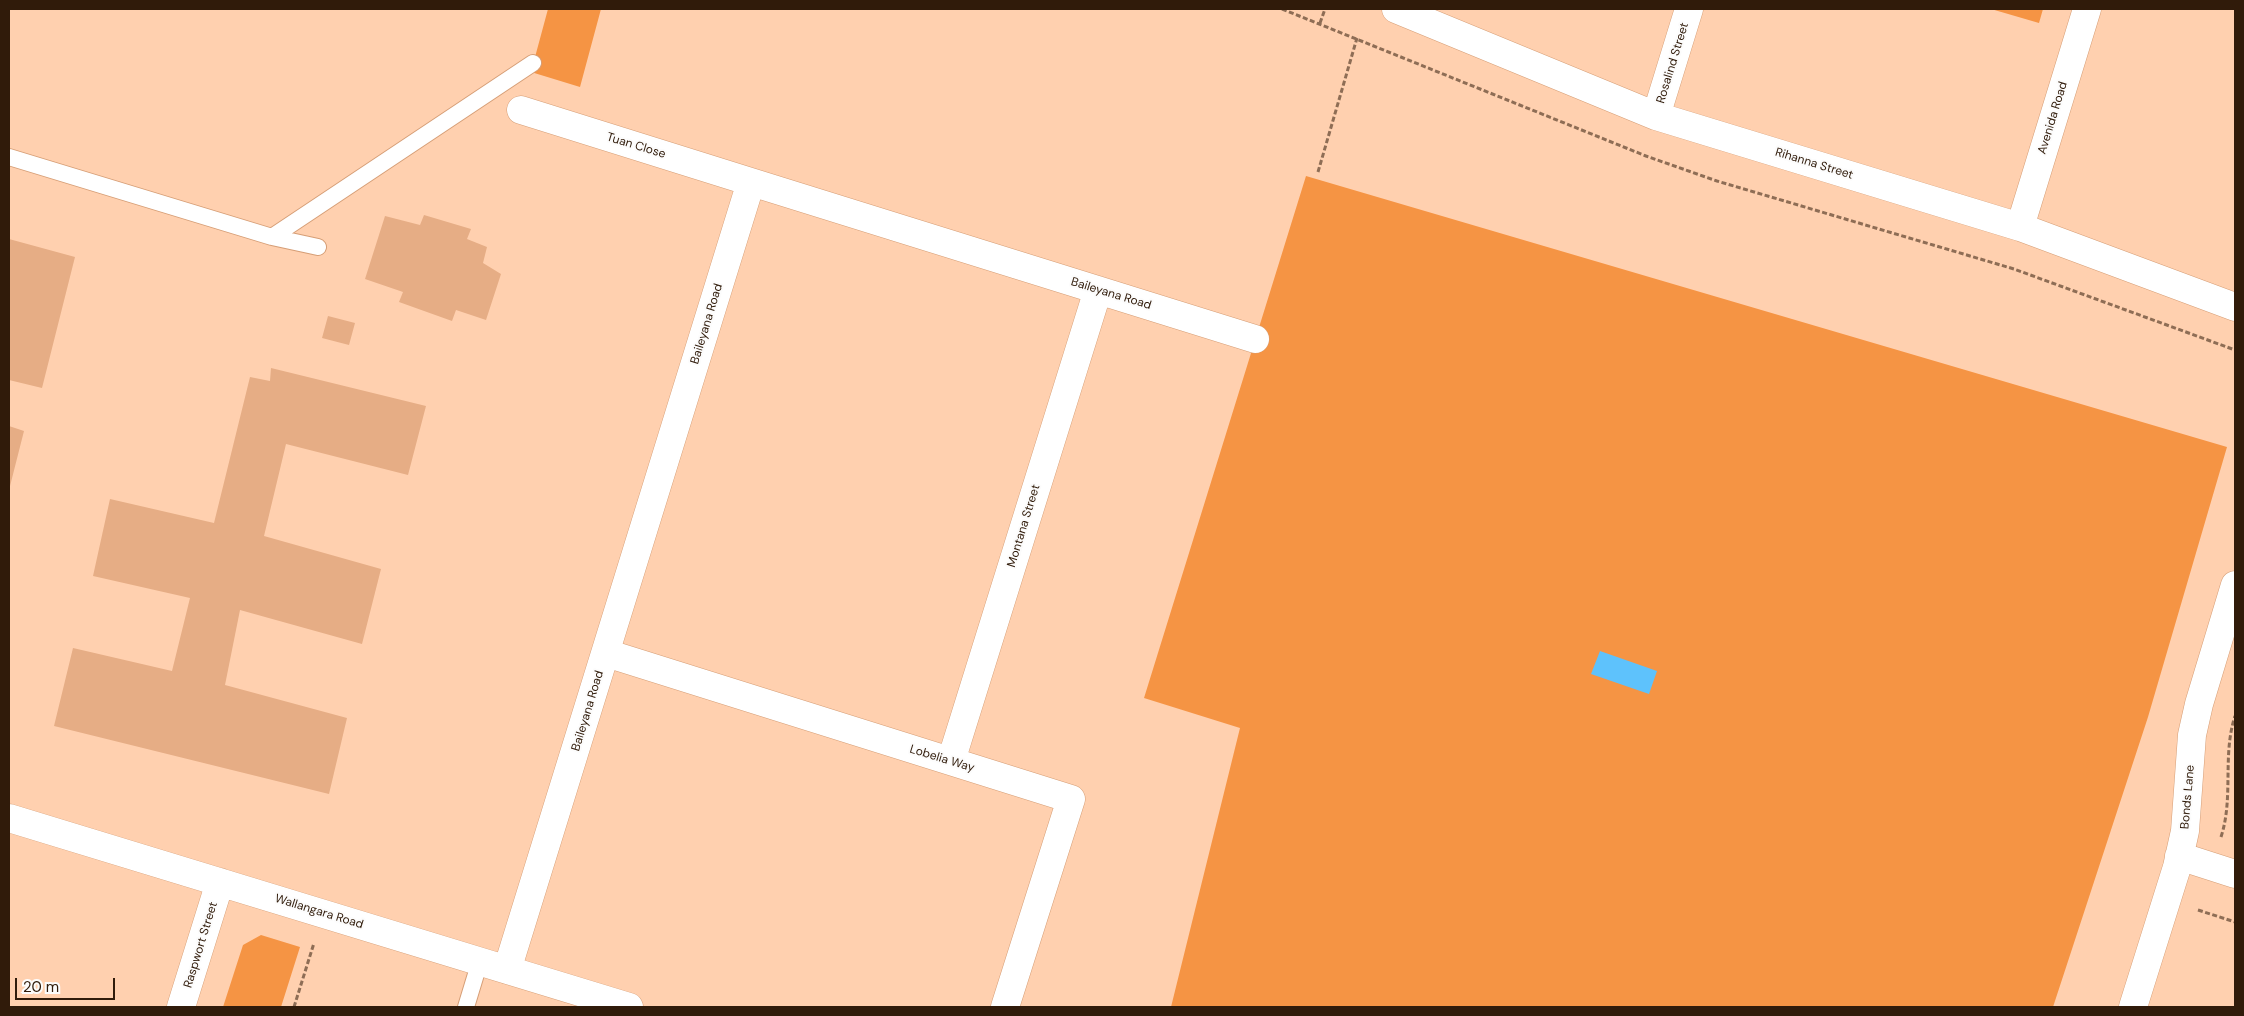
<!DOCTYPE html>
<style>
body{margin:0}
#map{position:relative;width:2244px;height:1016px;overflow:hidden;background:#ffd0af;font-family:"DM Sans",sans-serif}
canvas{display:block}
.frame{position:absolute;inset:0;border:10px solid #301b0a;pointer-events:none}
.scale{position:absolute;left:15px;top:978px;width:100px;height:22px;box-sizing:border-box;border:2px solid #301b0a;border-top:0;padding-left:6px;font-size:15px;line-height:18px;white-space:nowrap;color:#301b0a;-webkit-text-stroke:4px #fcfcfc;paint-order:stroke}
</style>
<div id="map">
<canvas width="2244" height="1016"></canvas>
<div class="frame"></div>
<div class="scale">20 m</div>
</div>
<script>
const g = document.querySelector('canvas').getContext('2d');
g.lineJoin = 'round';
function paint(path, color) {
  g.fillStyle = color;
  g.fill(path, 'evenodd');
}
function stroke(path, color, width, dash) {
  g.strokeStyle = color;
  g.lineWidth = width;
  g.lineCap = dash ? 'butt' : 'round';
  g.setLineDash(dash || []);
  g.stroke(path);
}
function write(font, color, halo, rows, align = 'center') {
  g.font = font + ' "DM Sans",sans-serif';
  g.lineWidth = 4;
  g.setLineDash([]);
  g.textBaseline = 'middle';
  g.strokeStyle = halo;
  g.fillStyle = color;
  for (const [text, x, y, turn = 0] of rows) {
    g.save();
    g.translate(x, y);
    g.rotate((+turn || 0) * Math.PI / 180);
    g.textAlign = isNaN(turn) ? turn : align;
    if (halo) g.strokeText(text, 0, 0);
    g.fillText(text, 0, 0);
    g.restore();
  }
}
paint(new Path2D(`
 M 548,9 L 601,9 L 580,87 L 531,72 Z
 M 1991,9 L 2043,9 L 2039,23 Z
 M 1306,176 L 2227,447 L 2148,717 L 2053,1007 L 1171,1007 L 1240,728 L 1144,698 Z
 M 261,935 L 300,947 L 281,1007 L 223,1007 L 243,945 Z`), '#f59444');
paint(new Path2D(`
 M 1600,651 L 1657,671 L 1649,694 L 1591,674 Z`), '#5ec2fc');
paint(new Path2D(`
 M 424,215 L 471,229 L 467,239 L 487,247 L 483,263 L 501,274 L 486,320 L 456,310 L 452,321 L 399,302 L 403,292 L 365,279 L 385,216 L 420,225 Z
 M 9,239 L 75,257 L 42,388 L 9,380 Z
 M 328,316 L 355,323 L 349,345 L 322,338 Z
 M 271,368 L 426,406 L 408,475 L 286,444 L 264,536 L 381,569 L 362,644 L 240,610 L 225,685 L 347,718 L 329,794 L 54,726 L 73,648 L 172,671 L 190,598 L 93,576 L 110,499 L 214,523 L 250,377 L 270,381 Z
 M 9,426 L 24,431 L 9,490 Z`), '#e6ad85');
const service = new Path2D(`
 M 9,157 L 272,237 L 318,247
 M 272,237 L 533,63
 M 466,1007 L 480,961`);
const minor = new Path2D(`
 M 1396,9 L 1656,116 L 2020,227 L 2235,307
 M 521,110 L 751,182
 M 1656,116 L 1689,9
 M 2020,227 L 2087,9
 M 606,653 L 1071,799 L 1005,1007
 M 951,761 L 1098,290
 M 9,818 L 629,1007
 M 2179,856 L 2235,874
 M 507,970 L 751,182 L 1255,339
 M 181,1007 L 220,882
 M 2133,1007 L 2177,867 L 2185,831 L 2192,735 L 2199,704 L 2235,585`);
stroke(service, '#d69e76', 18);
stroke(minor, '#d69e76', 29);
stroke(new Path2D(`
 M 1282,9 L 1646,156 L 1717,181 L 2014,269 L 2235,350
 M 1320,23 L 1325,9
 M 1318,172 L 1357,38
 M 2221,837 C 2234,797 2222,756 2235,716
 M 2198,910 L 2235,922
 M 294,1007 L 314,943`), '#8e6d55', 3, [5, 2.5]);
stroke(service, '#fff', 16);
stroke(minor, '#fff', 28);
write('12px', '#301b0a', '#fcfcfc', [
 ["Rosalind Street",1673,63,-73],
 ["Avenida Road",2053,118,-73],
 ["Tuan Close",636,146,17],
 ["Rihanna Street",1814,164,17],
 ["Baileyana Road",1111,294,17],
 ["Baileyana Road",707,324,-73],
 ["Montana Street",1024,526,-73],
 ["Baileyana Road",588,711,-73],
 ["Lobelia Way",942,759,17],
 ["Bonds Lane",2188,797,-85],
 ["Wallangara Road",319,912,17],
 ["Raspwort Street",201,945,-73]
]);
</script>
